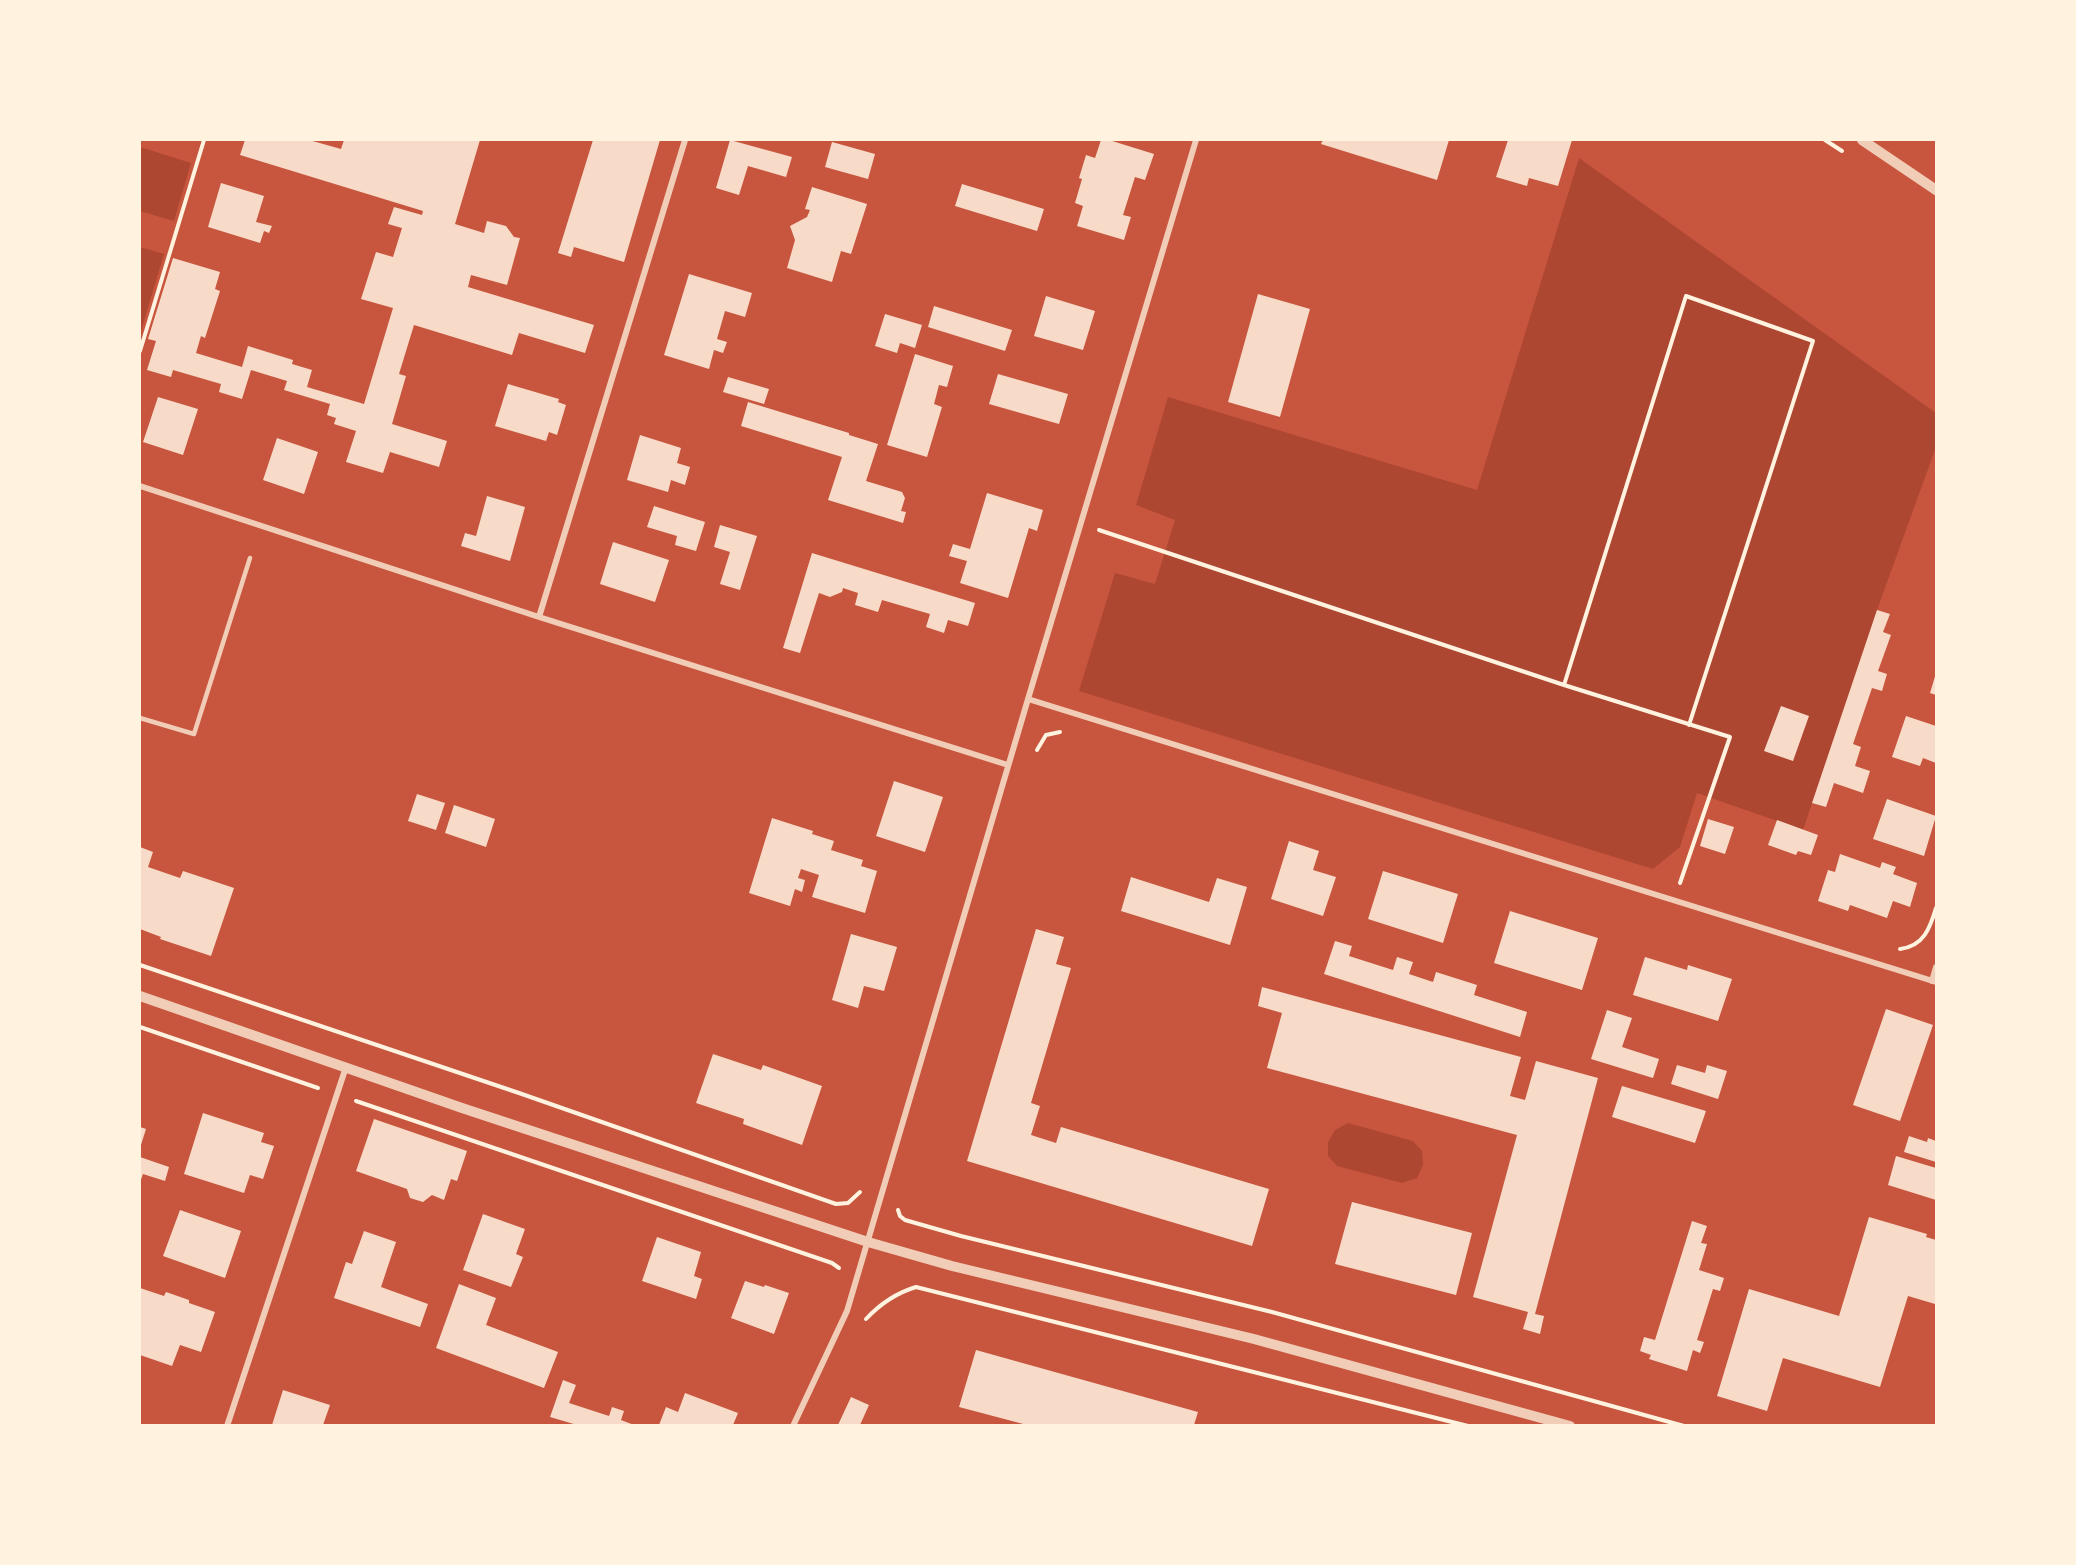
<!DOCTYPE html>
<style>
body{margin:0}
#map{position:relative;width:2076px;height:1565px;overflow:hidden;background:#c8553d;font-family:"PT Sans",sans-serif}
canvas{display:block}
.frame{position:absolute;inset:0;border:141px solid #fff3e0;pointer-events:none}
</style>
<div id="map">
<canvas width="2076" height="1565"></canvas>
<div class="frame"></div>
</div>
<script>
const g = document.querySelector('canvas').getContext('2d');
g.lineJoin = 'round';
function paint(path, color) {
  g.fillStyle = color;
  g.fill(path, 'evenodd');
}
function stroke(path, color, width, dash) {
  g.strokeStyle = color;
  g.lineWidth = width;
  g.lineCap = dash ? 'butt' : 'round';
  g.setLineDash(dash || []);
  g.stroke(path);
}
paint(new Path2D(`
 M 140,147 L 191,163 L 174,221 L 140,211 Z
 M 1579,158 L 1936,413 L 1936,447 L 1877,610 L 1803,830 L 1697,793 L 1680,847 L 1653,869 L 1079,691 L 1115,573 L 1155,584 L 1175,520 L 1136,505 L 1168,397 L 1477,490 Z
 M 140,247 L 164,254 L 140,334 Z
 M 1348,1123 L 1413,1141 L 1422,1151 L 1423,1165 L 1417,1178 L 1402,1183 L 1337,1166 L 1328,1156 L 1328,1142 L 1335,1130 Z`), '#ae4732');
paint(new Path2D(`
 M 245,140 L 309,140 L 341,149 L 344,140 L 480,140 L 455,224 L 484,233 L 487,221 L 506,226 L 514,237 L 520,238 L 507,285 L 471,275 L 468,287 L 594,325 L 585,353 L 519,333 L 512,355 L 414,325 L 399,374 L 406,376 L 392,424 L 447,441 L 439,467 L 390,452 L 383,473 L 346,462 L 356,431 L 334,424 L 336,418 L 327,415 L 330,404 L 284,390 L 287,381 L 251,370 L 242,399 L 219,392 L 221,384 L 173,370 L 171,377 L 147,370 L 156,341 L 148,339 L 173,258 L 220,272 L 215,289 L 220,291 L 205,338 L 201,336 L 196,353 L 242,367 L 248,346 L 293,360 L 292,364 L 312,370 L 307,387 L 364,404 L 393,308 L 361,299 L 376,252 L 393,257 L 402,228 L 388,224 L 394,207 L 422,215 L 423,211 L 240,155 Z
 M 593,140 L 660,140 L 624,262 L 574,247 L 571,257 L 558,253 Z
 M 730,140 L 792,157 L 786,177 L 748,166 L 739,195 L 716,188 Z
 M 1101,140 L 1109,140 L 1154,154 L 1145,180 L 1135,177 L 1123,215 L 1131,217 L 1124,240 L 1077,226 L 1083,206 L 1075,203 L 1082,179 L 1079,178 L 1086,155 L 1095,158 Z
 M 1323,140 L 1449,140 L 1437,180 L 1321,144 Z
 M 1508,140 L 1572,140 L 1558,186 L 1529,178 L 1527,186 L 1496,177 Z
 M 832,142 L 875,154 L 868,179 L 825,167 Z
 M 221,183 L 264,196 L 256,222 L 272,226 L 269,233 L 264,231 L 260,243 L 208,227 Z
 M 962,184 L 1044,209 L 1037,231 L 955,206 Z
 M 812,187 L 867,204 L 851,254 L 841,251 L 832,282 L 787,268 L 795,240 L 790,226 L 807,217 L 810,210 L 805,209 Z
 M 689,274 L 752,293 L 745,317 L 725,311 L 717,339 L 727,342 L 723,353 L 714,350 L 709,369 L 664,355 Z
 M 1258,294 L 1310,309 L 1280,417 L 1228,402 Z
 M 1046,296 L 1095,311 L 1083,350 L 1034,336 Z
 M 934,306 L 1012,330 L 1005,351 L 928,327 Z
 M 885,314 L 922,325 L 915,348 L 900,343 L 897,353 L 875,346 Z
 M 915,354 L 953,366 L 947,387 L 939,385 L 934,404 L 942,407 L 927,457 L 887,445 Z
 M 998,374 L 1068,394 L 1059,424 L 989,404 Z
 M 728,377 L 769,389 L 764,404 L 723,392 Z
 M 508,384 L 559,399 L 558,402 L 566,405 L 557,435 L 549,432 L 546,441 L 495,426 Z
 M 158,397 L 198,409 L 183,455 L 143,442 Z
 M 748,402 L 849,433 L 849,435 L 878,444 L 866,481 L 902,492 L 905,498 L 901,511 L 906,512 L 903,523 L 828,500 L 842,457 L 741,426 Z
 M 640,435 L 681,448 L 677,463 L 690,467 L 685,485 L 671,480 L 668,492 L 627,480 Z
 M 277,438 L 318,452 L 304,494 L 263,480 Z
 M 987,493 L 1043,510 L 1037,531 L 1029,528 L 1008,598 L 960,583 L 967,561 L 949,556 L 953,544 L 970,549 Z
 M 487,496 L 525,507 L 510,561 L 461,546 L 465,533 L 476,536 Z
 M 654,506 L 705,522 L 696,551 L 675,545 L 677,536 L 647,527 Z
 M 720,525 L 757,536 L 740,590 L 720,584 L 730,552 L 714,547 Z
 M 613,542 L 669,560 L 655,602 L 600,584 Z
 M 812,553 L 975,603 L 968,626 L 948,620 L 944,633 L 926,627 L 930,614 L 882,600 L 878,612 L 855,605 L 858,593 L 843,588 L 842,592 L 830,597 L 819,593 L 800,653 L 783,648 Z
 M 1877,610 L 1890,614 L 1883,632 L 1891,635 L 1878,671 L 1887,674 L 1882,691 L 1872,688 L 1853,744 L 1861,747 L 1855,766 L 1870,771 L 1863,793 L 1834,783 L 1826,807 L 1812,803 Z
 M 1936,673 L 1936,695 L 1930,693 Z
 M 1781,706 L 1809,716 L 1793,761 L 1764,751 Z
 M 1906,716 L 1936,726 L 1936,763 L 1923,758 L 1920,766 L 1892,757 Z
 M 894,781 L 943,797 L 925,852 L 876,836 Z
 M 417,794 L 445,803 L 436,830 L 408,821 Z
 M 1887,799 L 1936,816 L 1924,856 L 1873,839 Z
 M 454,805 L 495,819 L 486,847 L 445,833 Z
 M 772,818 L 813,831 L 812,834 L 834,841 L 831,850 L 863,860 L 861,866 L 877,871 L 865,913 L 812,897 L 819,875 L 801,869 L 798,878 L 805,880 L 802,892 L 795,889 L 790,906 L 749,893 Z
 M 1708,819 L 1734,827 L 1725,854 L 1700,846 Z
 M 1777,820 L 1818,835 L 1811,855 L 1798,851 L 1796,855 L 1768,845 Z
 M 1289,841 L 1319,851 L 1313,870 L 1336,877 L 1323,916 L 1271,899 Z
 M 140,847 L 153,852 L 148,867 L 180,878 L 183,871 L 234,888 L 211,956 L 160,939 L 161,937 L 140,929 Z
 M 1840,854 L 1880,868 L 1882,862 L 1896,867 L 1893,874 L 1917,883 L 1910,907 L 1893,901 L 1887,918 L 1850,905 L 1848,911 L 1818,901 L 1828,870 L 1835,872 Z
 M 1383,871 L 1458,894 L 1443,943 L 1368,919 Z
 M 1131,877 L 1209,902 L 1217,878 L 1247,887 L 1230,945 L 1121,911 Z
 M 1510,911 L 1598,938 L 1582,990 L 1494,963 Z
 M 1036,929 L 1064,937 L 1056,964 L 1071,968 L 1031,1103 L 1040,1106 L 1031,1135 L 1056,1143 L 1061,1127 L 1269,1189 L 1252,1246 L 967,1161 Z
 M 851,934 L 897,947 L 884,991 L 864,986 L 858,1008 L 832,1000 Z
 M 1335,941 L 1352,946 L 1349,956 L 1393,970 L 1397,957 L 1413,962 L 1409,974 L 1433,982 L 1436,972 L 1477,985 L 1474,995 L 1527,1012 L 1520,1037 L 1324,974 Z
 M 1645,957 L 1687,970 L 1688,965 L 1732,979 L 1718,1021 L 1633,995 Z
 M 1262,987 L 1521,1057 L 1510,1096 L 1525,1100 L 1536,1061 L 1598,1078 L 1535,1314 L 1544,1316 L 1540,1334 L 1523,1329 L 1528,1312 L 1473,1297 L 1517,1135 L 1267,1068 L 1282,1013 L 1258,1006 Z
 M 1886,1009 L 1933,1025 L 1900,1121 L 1853,1105 Z
 M 1607,1010 L 1632,1018 L 1622,1047 L 1659,1059 L 1653,1078 L 1591,1059 Z
 M 713,1054 L 761,1070 L 763,1065 L 822,1086 L 802,1145 L 743,1124 L 744,1119 L 696,1103 Z
 M 1677,1065 L 1705,1073 L 1707,1065 L 1727,1071 L 1718,1099 L 1671,1084 Z
 M 1622,1086 L 1706,1111 L 1695,1143 L 1612,1117 Z
 M 203,1113 L 264,1133 L 261,1142 L 274,1146 L 263,1179 L 250,1175 L 244,1193 L 184,1174 Z
 M 374,1119 L 467,1151 L 457,1181 L 451,1179 L 444,1200 L 432,1195 L 423,1202 L 410,1198 L 407,1189 L 356,1171 Z
 M 140,1127 L 146,1129 L 140,1148 Z
 M 1909,1136 L 1927,1142 L 1928,1138 L 1936,1141 L 1936,1162 L 1904,1152 Z
 M 1896,1156 L 1936,1168 L 1936,1200 L 1888,1185 Z
 M 140,1157 L 169,1167 L 165,1181 L 143,1174 L 140,1182 Z
 M 1352,1202 L 1472,1233 L 1456,1295 L 1335,1264 Z
 M 180,1210 L 241,1231 L 225,1278 L 163,1256 Z
 M 483,1214 L 525,1229 L 516,1254 L 523,1257 L 511,1287 L 463,1270 Z
 M 1869,1217 L 1927,1234 L 1926,1237 L 1936,1240 L 1935,1304 L 1908,1296 L 1880,1387 L 1783,1358 L 1767,1411 L 1717,1396 L 1749,1289 L 1839,1316 Z
 M 1692,1221 L 1707,1226 L 1701,1243 L 1707,1244 L 1699,1270 L 1724,1278 L 1720,1291 L 1713,1289 L 1697,1340 L 1704,1342 L 1700,1353 L 1693,1350 L 1687,1371 L 1649,1359 L 1651,1355 L 1640,1351 L 1644,1337 L 1655,1340 Z
 M 364,1231 L 396,1242 L 381,1287 L 428,1304 L 420,1327 L 334,1298 L 346,1262 L 352,1264 Z
 M 657,1237 L 701,1252 L 694,1276 L 702,1279 L 696,1299 L 642,1281 Z
 M 745,1281 L 764,1287 L 765,1285 L 789,1293 L 774,1334 L 731,1318 Z
 M 459,1284 L 496,1298 L 486,1325 L 558,1352 L 544,1388 L 436,1348 Z
 M 140,1288 L 164,1296 L 166,1292 L 189,1300 L 189,1303 L 215,1312 L 201,1352 L 180,1345 L 172,1366 L 140,1355 Z
 M 976,1350 L 1198,1412 L 1194,1425 L 1027,1425 L 959,1407 Z
 M 563,1380 L 576,1385 L 569,1403 L 609,1416 L 612,1407 L 624,1411 L 621,1420 L 634,1425 L 577,1425 L 550,1417 Z
 M 283,1390 L 330,1405 L 323,1425 L 272,1425 Z
 M 685,1393 L 738,1413 L 733,1425 L 659,1425 L 666,1407 L 678,1412 Z
 M 851,1397 L 869,1405 L 860,1425 L 838,1425 Z`), '#f7dbc8');
stroke(new Path2D(`
 M 1825,140 L 1842,151
 M 140,351 L 204,140
 M 1099,530 L 1564,685 L 1730,737 L 1680,883
 M 1564,685 L 1686,296 L 1813,341 L 1689,725
 M 1037,750 L 1046,735 L 1060,732
 M 1900,949 C 1924,946 1930,928 1936,908
 M 140,965 L 519,1093 L 836,1204 L 848,1203 L 860,1192
 M 140,1027 L 318,1088
 M 356,1101 L 832,1263 L 839,1268
 M 898,1210 L 900,1216 L 905,1220 L 961,1236 L 1272,1312 L 1684,1426
 M 866,1319 C 881,1303 896,1293 916,1287 L 1468,1426`), '#fff3e0', 4);
stroke(new Path2D(`
 M 140,718 L 194,734 L 250,558`), '#f1ccb7', 4.5);
stroke(new Path2D(`
 M 140,486 L 539,617 L 1008,765
 M 539,617 L 685,140
 M 1028,699 L 1936,982
 M 1932,981 L 1936,967
 M 227,1426 L 346,1067
 M 793,1426 L 847,1311 L 1028,699 L 1196,140`), '#f1ccb7', 6);
stroke(new Path2D(`
 M 1862,140 L 1936,190
 M 140,996 L 462,1108 L 868,1242 L 952,1266 L 1254,1339 L 1570,1426`), '#f1ccb7', 10);
</script>
